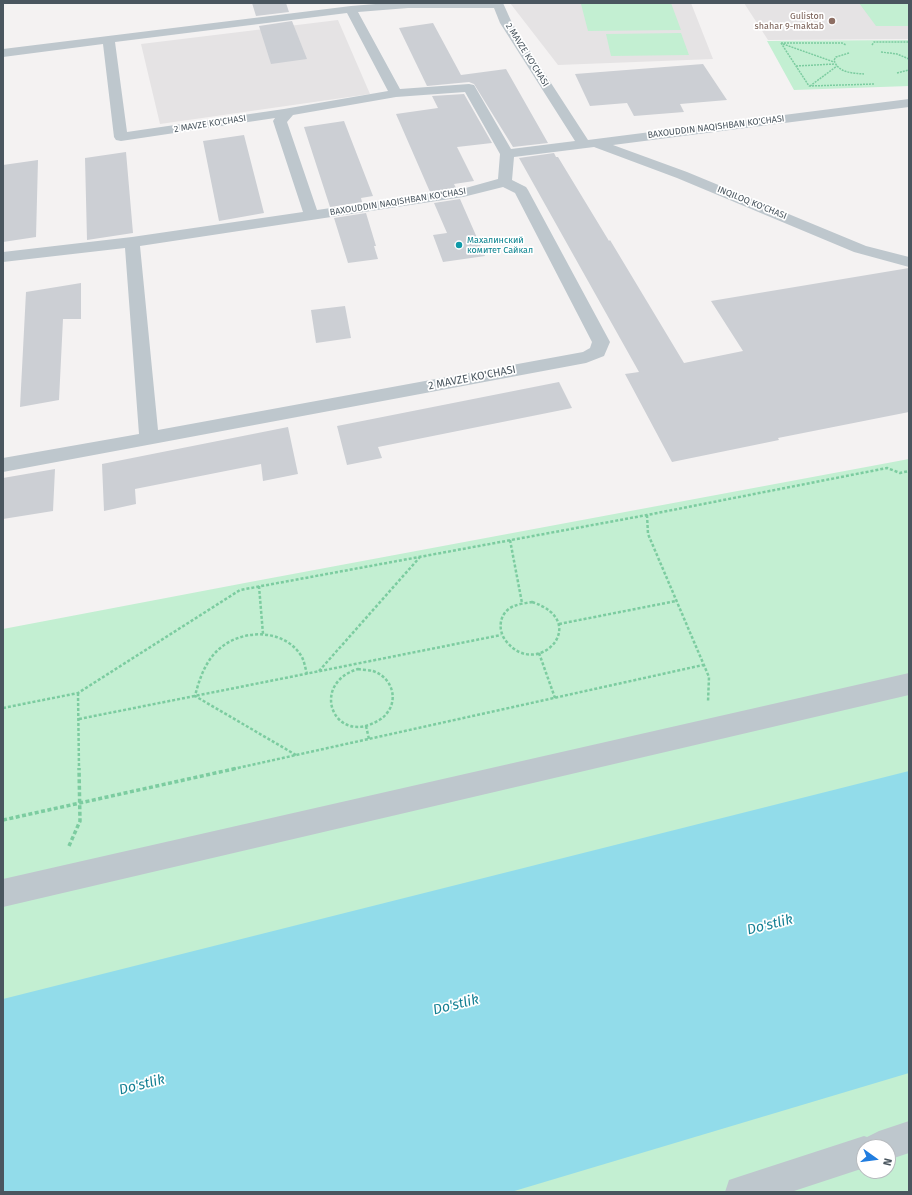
<!DOCTYPE html>
<meta charset="utf-8">
<style>
body{margin:0}
#map{position:relative;width:912px;height:1195px;overflow:hidden;background:#f4f2f2;font-family:"Fira Sans",sans-serif}
canvas{display:block}
.frame{position:absolute;inset:0;border:4px solid #4a565f;pointer-events:none}
.north{position:absolute;left:856px;top:1139px;width:40px;height:40px;box-sizing:border-box;background:#fff;border:1px solid #b7bbbf;border-radius:50%;rotate:104deg;font-size:11px;font-weight:700;line-height:16px;text-align:center;color:#4a565f}
.north::after{content:'';display:block;margin:auto;width:14px;height:18px;background:#217ddf;clip-path:polygon(50% 0,100% 100%,50% 72%,0 100%)}
</style>
<div id="map">
<canvas width="912" height="1195"></canvas>
<div class="frame"></div>
<div class="north">N</div>
</div>
<script>
const g = document.querySelector('canvas').getContext('2d');
g.lineJoin = 'round';
function paint(path, color) {
  g.fillStyle = color;
  g.fill(path, 'evenodd');
}
function stroke(path, color, width, dash) {
  g.strokeStyle = color;
  g.lineWidth = width;
  g.lineCap = dash ? 'butt' : 'round';
  g.setLineDash(dash || []);
  g.stroke(path);
}
function write(font, color, halo, rows, align = 'center') {
  g.font = font + ' "Fira Sans",sans-serif';
  g.lineWidth = 3.5;
  g.setLineDash([]);
  g.textBaseline = 'middle';
  g.strokeStyle = halo;
  g.fillStyle = color;
  for (const [text, x, y, turn = 0] of rows) {
    g.save();
    g.translate(x, y);
    g.rotate((+turn || 0) * Math.PI / 180);
    g.textAlign = isNaN(turn) ? turn : align;
    if (halo) g.strokeText(text, 0, 0);
    g.fillText(text, 0, 0);
    g.restore();
  }
}
paint(new Path2D(`
 M 510,3 L 691,3 L 713,59 L 558,65 Z
 M 744,3 L 909,3 L 909,39 L 768,40 Z
 M 338,20 L 370,94 L 160,124 L 141,44 Z`), '#e5e3e4');
paint(new Path2D(`
 M 671,3 L 681,30 L 588,31 L 581,4 Z
 M 859,3 L 909,3 L 909,26 L 876,26 Z
 M 681,33 L 689,55 L 611,56 L 606,34 Z
 M 909,40 L 909,86 L 794,90 L 767,41 Z
 M 909,459 L 909,1192 L 3,1192 L 3,629 L 250,582 ZM 864,1147 L 888,1147 L 888,1171 L 864,1171 Z`), '#c3efd2');
paint(new Path2D(`
 M 909,771 L 909,1073 L 511,1192 L 3,1192 L 3,999 Z`), '#92dcea');
paint(new Path2D(`
 M 252,3 L 286,3 L 289,12 L 256,16 Z
 M 292,21 L 307,59 L 271,64 L 259,26 Z
 M 433,23 L 461,75 L 506,69 L 548,143 L 513,147 L 474,84 L 469,82 L 427,86 L 399,28 Z
 M 703,64 L 727,100 L 680,104 L 684,112 L 634,116 L 627,103 L 590,106 L 575,74 Z
 M 464,94 L 492,143 L 457,147 L 474,181 L 454,184 L 456,188 L 430,192 L 396,114 L 438,108 L 432,96 Z
 M 344,121 L 373,196 L 361,198 L 362,202 L 330,207 L 304,127 Z
 M 244,135 L 264,213 L 219,221 L 203,141 Z
 M 126,152 L 133,233 L 87,240 L 85,158 Z
 M 554,153 L 556,157 L 558,157 L 609,241 L 610,240 L 684,363 L 743,351 L 711,301 L 909,268 L 909,412 L 778,438 L 779,440 L 672,462 L 625,374 L 639,372 L 519,158 Z
 M 38,160 L 36,237 L 3,242 L 3,165 Z
 M 460,199 L 485,256 L 443,262 L 433,235 L 447,233 L 434,203 Z
 M 366,213 L 376,246 L 374,246 L 378,259 L 348,263 L 334,218 Z
 M 81,283 L 81,319 L 63,319 L 59,400 L 20,407 L 26,292 Z
 M 345,306 L 351,338 L 316,343 L 311,310 Z
 M 559,382 L 572,408 L 378,447 L 382,458 L 347,465 L 337,426 Z
 M 288,427 L 298,474 L 263,481 L 261,464 L 135,489 L 136,504 L 104,511 L 102,464 Z
 M 55,469 L 53,511 L 3,519 L 3,478 Z`), '#cccfd4');
stroke(new Path2D(`
 M 781,43 L 842,43 L 846,45
 M 781,43 L 809,86
 M 783,44 L 834,62
 M 872,45 L 874,42 L 909,42
 M 881,52 L 897,54 L 909,59
 M 849,53 L 836,57 L 834,60 C 838,73 852,73 864,74
 M 796,66 L 835,64
 M 897,73 L 909,70
 M 809,86 L 875,84
 M 810,86 L 837,66`), '#7ccca0', 1.5, [2, 1]);
stroke(new Path2D(`
 M 647,515 L 648,534 L 709,677 L 708,702
 M 510,540 L 522,603
 M 259,586 L 263,634
 M 532,602 C 593,622 537,681 506,641 C 497,630 499,612 514,606 C 519,604 526,603 532,602 Z
 M 559,624 L 676,601
 M 539,653 L 555,698
 M 358,669 C 363,670 369,670 373,671 C 391,677 399,698 387,713 C 383,719 376,722 369,725 C 331,738 312,683 358,669 Z
 M 319,671 L 420,557
 M 78,693 L 79,769
 M 3,708 L 78,693 L 240,590 L 647,515 L 887,468 L 900,473 L 909,471
 M 79,719 L 501,635
 M 366,726 L 369,739
 M 296,755 L 195,696 C 199,680 205,662 218,650 C 240,629 282,628 300,654 C 304,659 305,667 307,674
 M 233,769 L 703,665`), '#7ccca0', 2.5, [3, 2]);
stroke(new Path2D(`
 M 3,820 L 238,768
 M 69,846 L 80,821 L 79,768`), '#7ccca0', 3.5, [4, 2.5]);
paint(new Path2D(`
 M 388,3 L 503,3 L 512,23 L 588,140 L 909,99 L 909,107 L 613,145 L 687,172 L 866,246 L 909,257 L 909,267 L 854,252 L 677,178 L 594,147 L 514,157 L 512,180 L 526,187 L 528,190 L 610,342 L 604,356 L 586,363 L 3,472 L 3,458 L 139,434 L 125,248 L 3,262 L 3,252 L 132,237 L 303,212 L 273,121 L 275,118 L 121,141 L 116,140 L 114,137 L 103,44 L 3,57 L 3,49 L 351,6 ZM 408,8 L 494,8 L 500,23 L 575,141 L 511,149 L 474,85 L 469,84 L 400,89 L 358,12 ZM 347,13 L 388,91 L 284,109 L 127,132 L 115,42 ZM 465,92 L 500,154 L 498,179 L 462,189 L 317,210 L 287,122 L 293,115 L 396,97 ZM 503,187 L 515,193 L 592,342 L 590,348 L 583,352 L 158,430 L 140,246 L 463,197 Z
 M 909,673 L 909,695 L 3,907 L 3,879 Z
 M 909,1121 L 909,1153 L 888,1160 L 888,1147 L 864,1147 L 864,1168 L 791,1192 L 725,1192 L 729,1180 L 741,1176 L 864,1136 L 867,1137 L 879,1131 Z`), '#bec7cd');
for (const [x, y, r, color] of [
 [832,21,4,"#8d6e63"],
 [459,245,4,"#0f9aa8"]
]) {
  const dot = new Path2D();
  dot.arc(x, y, r, 0, 2 * Math.PI);
  g.fillStyle = color;
  g.fill(dot);
  stroke(dot, '#fff', 1.5);
}
write('9px', '#785e54', '#fff', [
 ["Guliston",824,16],
 ["shahar 9-maktab",824,26]
], 'right');
write('9px', '#4a565f', '#fff', [
 ["2 MAVZE KO'CHASI",527,55,58],
 ["2 MAVZE KO'CHASI",210,124,-9],
 ["BAXOUDDIN NAQISHBAN KO'CHASI",716,127,-7],
 ["BAXOUDDIN NAQISHBAN KO'CHASI",398,202,-9],
 ["INQILOQ KO'CHASI",752,203,22]
]);
write('9px', '#0d838f', '#fff', [
 ["Махалинский",467,240],
 ["комитет Сайкал",467,250]
], 'left');
write('11px', '#4a565f', '#fff', [
 ["2 MAVZE KO'CHASI",472,378,-11]
]);
write('italic 14px', '#127f93', '#fff', [
 ["Do'stlik",770,925,-14],
 ["Do'stlik",456,1005,-14],
 ["Do'stlik",142,1085,-14]
]);
</script>
